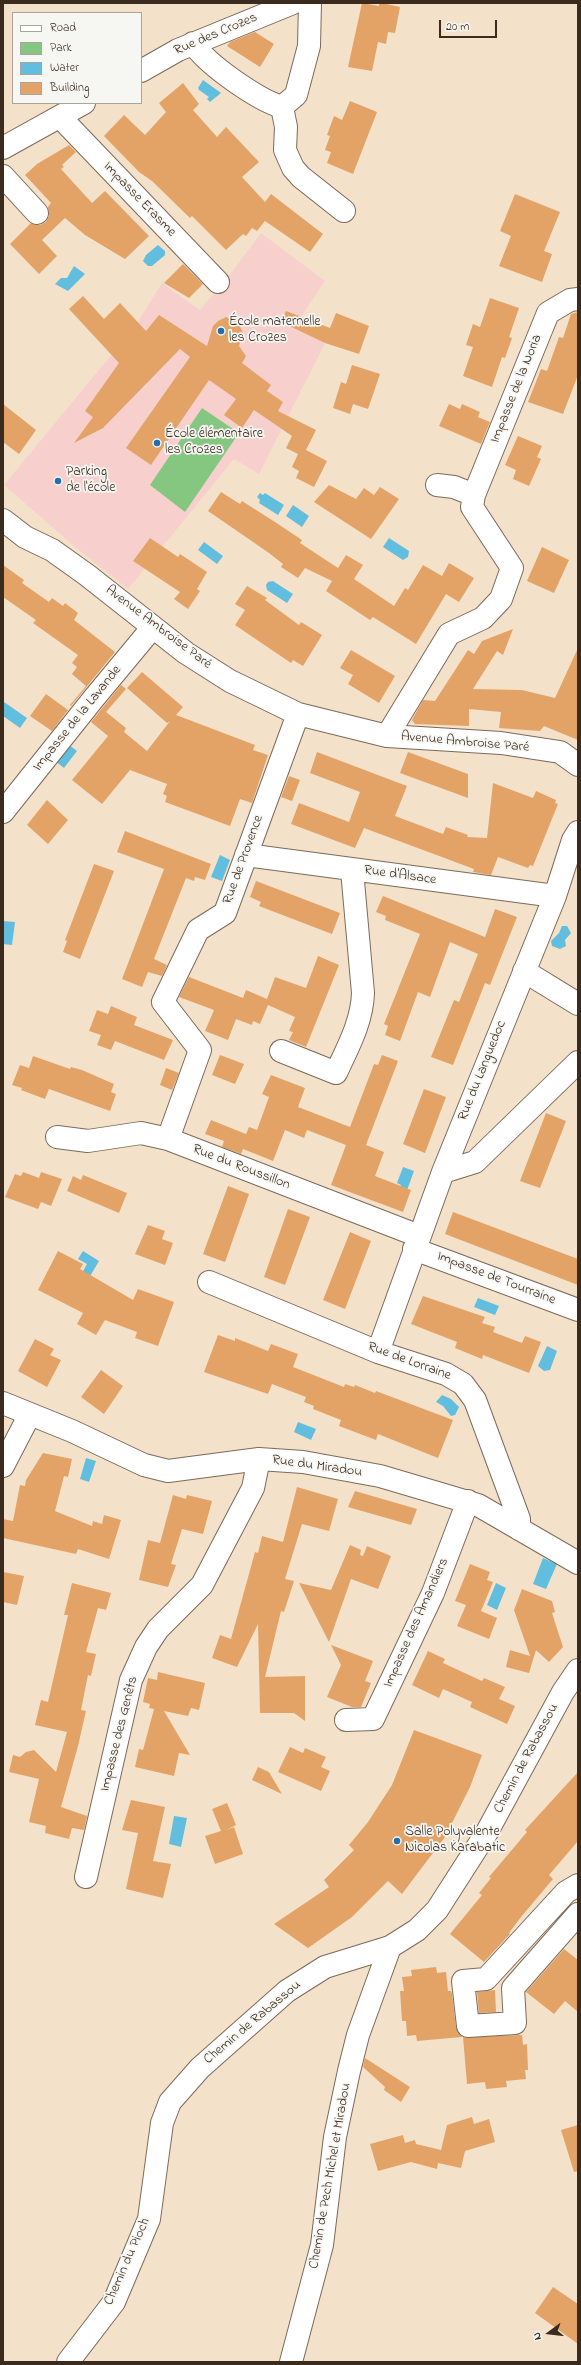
<!DOCTYPE html>
<meta charset="utf-8">
<style>
body{margin:0}
#map{position:relative;width:581px;height:2365px;overflow:hidden;background:#f4e1ca;font-family:"Indie Flower",sans-serif}
canvas{display:block}
.frame{position:absolute;inset:0;border:4px solid #3b2a1e;pointer-events:none}
.legend{position:absolute;left:12px;top:12px;width:130px;height:92px;box-sizing:border-box;background:#f6f6f2;border:1px solid #aba49d;margin:0;padding:5px 7px;list-style:none;font-size:12px;color:#3b2a1e}
.legend li{display:flex;align-items:center;gap:8px;height:20px}
.legend b{width:20px;border:1px solid #aba49d}
.north{position:absolute;left:529px;top:2313px;width:40px;height:40px;-webkit-text-stroke:3px #f6f6f2;paint-order:stroke;rotate:255deg;font-size:11px;font-weight:700;line-height:16px;text-align:center;color:#3b2a1e}
.north::after{content:'';display:block;margin:auto;width:14px;height:18px;background:#3b2a1e;clip-path:polygon(50% 0,100% 100%,50% 72%,0 100%)}
.scale{position:absolute;left:439px;top:20px;width:58px;height:18px;box-sizing:border-box;border:2px solid #3b2a1e;border-top:0;padding-left:5px;font-size:12px;line-height:14px;white-space:nowrap;color:#3b2a1e;-webkit-text-stroke:3px #f6f6f2;paint-order:stroke}
</style>
<div id="map">
<canvas width="581" height="2365"></canvas>
<div class="frame"></div>
<ul class="legend">
<li><b style="height:5px;background:#fff"></b>Road</li>
<li><b style="height:11px;background:#85c780"></b>Park</li>
<li><b style="height:11px;background:#61bedf"></b>Water</li>
<li><b style="height:11px;background:#e3a367"></b>Building</li>
</ul>
<div class="north">N</div>
<div class="scale">20 m</div>
</div>
<script>
const g = document.querySelector('canvas').getContext('2d');
g.lineJoin = 'round';
function paint(path, color) {
  g.fillStyle = color;
  g.fill(path, 'evenodd');
}
function stroke(path, color, width, dash) {
  g.strokeStyle = color;
  g.lineWidth = width;
  g.lineCap = dash ? 'butt' : 'round';
  g.setLineDash(dash || []);
  g.stroke(path);
}
function write(font, color, halo, rows, align = 'center') {
  g.font = font + ' "Indie Flower",sans-serif';
  g.lineWidth = 3.5;
  g.setLineDash([]);
  g.textBaseline = 'middle';
  g.strokeStyle = halo;
  g.fillStyle = color;
  for (const [text, x, y, turn = 0] of rows) {
    g.save();
    g.translate(x, y);
    g.rotate((+turn || 0) * Math.PI / 180);
    g.textAlign = isNaN(turn) ? turn : align;
    if (halo) g.strokeText(text, 0, 0);
    g.fillText(text, 0, 0);
    g.restore();
  }
}
paint(new Path2D(`
 M 261,233 L 325,281 L 301,317 L 325,343 L 259,474 L 234,459 L 128,589 L 75,547 L 4,485 L 136,325 L 162,283 L 200,310 L 226,280 Z`), '#f7d0cd');
paint(new Path2D(`
 M 202,408 L 239,433 L 185,512 L 150,485 Z`), '#85c780');
paint(new Path2D(`
 M 203,80 L 221,93 L 210,102 L 207,99 L 209,97 L 199,90 L 198,88 Z
 M 158,245 L 165,251 L 165,255 L 152,266 L 148,266 L 143,261 L 146,255 Z
 M 74,266 L 85,274 L 68,291 L 55,284 L 61,278 L 67,278 Z
 M 260,493 L 263,495 L 265,493 L 284,505 L 278,515 L 259,503 L 260,500 L 257,497 Z
 M 293,505 L 309,516 L 302,527 L 286,516 Z
 M 389,538 L 409,551 L 408,557 L 403,560 L 383,547 Z
 M 204,542 L 223,556 L 217,564 L 198,550 Z
 M 273,581 L 293,594 L 287,603 L 267,590 L 266,585 L 268,582 Z
 M 4,702 L 27,718 L 20,728 L 3,716 Z
 M 68,744 L 77,751 L 64,768 L 55,761 Z
 M 220,855 L 230,860 L 222,881 L 211,877 Z
 M 3,921 L 15,922 L 12,945 L 3,944 Z
 M 562,926 L 567,926 L 571,933 L 565,940 L 566,946 L 560,949 L 552,946 L 551,941 L 559,933 Z
 M 403,1167 L 414,1171 L 406,1193 L 400,1191 L 401,1185 L 397,1183 Z
 M 83,1251 L 99,1261 L 89,1278 L 82,1273 L 87,1264 L 78,1259 Z
 M 478,1298 L 499,1306 L 495,1315 L 474,1307 Z
 M 547,1346 L 557,1351 L 550,1370 L 544,1371 L 538,1366 Z
 M 442,1395 L 451,1399 L 459,1407 L 455,1415 L 451,1416 L 443,1406 L 436,1402 Z
 M 298,1422 L 316,1429 L 311,1440 L 294,1432 Z
 M 86,1458 L 96,1461 L 89,1482 L 80,1479 Z
 M 543,1558 L 557,1564 L 546,1589 L 533,1584 Z
 M 496,1583 L 506,1588 L 497,1610 L 487,1605 Z
 M 174,1816 L 187,1818 L 181,1847 L 169,1844 Z`), '#61bedf');
paint(new Path2D(`
 M 362,3 L 379,6 L 379,3 L 382,3 L 400,7 L 395,33 L 388,32 L 386,44 L 378,42 L 372,71 L 348,67 Z
 M 255,32 L 274,44 L 260,67 L 227,46 L 230,42 Z
 M 183,83 L 199,104 L 193,110 L 217,137 L 226,127 L 259,162 L 242,177 L 265,202 L 271,194 L 323,234 L 310,252 L 265,221 L 257,231 L 252,228 L 246,236 L 243,234 L 226,250 L 192,216 L 190,218 L 152,181 L 139,172 L 104,136 L 124,115 L 145,135 L 166,112 L 159,103 Z
 M 350,101 L 377,112 L 353,174 L 327,163 L 331,152 L 325,150 L 330,136 L 327,135 L 334,116 L 342,120 Z
 M 69,145 L 76,152 L 62,165 L 64,167 L 61,169 L 92,203 L 105,191 L 149,236 L 125,259 L 85,235 L 65,218 L 42,240 L 57,256 L 39,274 L 10,244 L 31,223 L 40,225 L 46,222 L 49,216 L 48,207 L 51,203 L 25,175 L 37,164 Z
 M 515,194 L 560,212 L 544,251 L 552,254 L 542,282 L 499,266 L 511,236 L 500,231 Z
 M 183,264 L 203,284 L 189,298 L 164,283 Z
 M 83,296 L 104,319 L 120,303 L 146,331 L 159,315 L 207,346 L 213,326 L 218,321 L 226,317 L 238,322 L 243,333 L 239,346 L 246,356 L 242,363 L 271,385 L 267,391 L 283,402 L 278,411 L 316,430 L 306,450 L 327,461 L 314,487 L 296,478 L 299,471 L 292,467 L 298,454 L 286,448 L 292,436 L 254,410 L 242,428 L 224,415 L 236,399 L 209,380 L 151,465 L 126,448 L 190,357 L 180,349 L 103,428 L 74,443 L 93,417 L 85,411 L 119,363 L 69,309 Z
 M 490,298 L 519,308 L 509,337 L 512,338 L 505,358 L 502,357 L 492,387 L 463,376 L 473,347 L 466,345 L 473,324 L 480,327 Z
 M 286,311 L 330,328 L 336,313 L 369,326 L 359,354 L 325,343 L 281,322 Z
 M 578,312 L 578,375 L 563,414 L 528,402 L 541,369 L 547,371 L 559,337 L 563,338 L 571,314 Z
 M 352,365 L 380,374 L 368,409 L 353,404 L 350,414 L 333,408 L 341,382 L 346,384 Z
 M 3,404 L 36,430 L 19,454 L 3,442 Z
 M 449,404 L 460,409 L 462,404 L 480,412 L 478,417 L 490,422 L 481,444 L 439,426 Z
 M 518,436 L 542,446 L 537,457 L 541,459 L 529,486 L 513,479 L 516,470 L 505,465 Z
 M 329,485 L 356,499 L 364,488 L 374,495 L 380,487 L 399,499 L 371,539 L 314,502 Z
 M 221,492 L 240,504 L 242,501 L 275,522 L 302,540 L 300,543 L 338,568 L 346,555 L 363,565 L 354,579 L 394,606 L 405,588 L 408,590 L 423,565 L 442,576 L 449,563 L 474,578 L 459,602 L 446,594 L 416,644 L 373,617 L 370,620 L 326,591 L 332,581 L 305,568 L 298,578 L 281,567 L 283,564 L 269,553 L 208,511 Z
 M 150,538 L 178,557 L 180,554 L 207,572 L 197,589 L 200,591 L 188,609 L 174,599 L 180,592 L 133,561 Z
 M 542,547 L 569,560 L 554,593 L 527,581 Z
 M 3,565 L 24,580 L 22,583 L 49,602 L 52,598 L 63,606 L 65,603 L 78,613 L 74,620 L 115,652 L 71,706 L 70,705 L 86,686 L 72,674 L 77,667 L 72,663 L 78,655 L 33,623 L 36,620 L 3,597 Z
 M 247,586 L 267,598 L 265,600 L 299,625 L 301,622 L 322,635 L 303,666 L 293,660 L 291,663 L 235,625 L 245,610 L 235,604 Z
 M 513,629 L 503,655 L 497,651 L 473,689 L 522,690 L 555,698 L 578,648 L 578,740 L 544,726 L 540,731 L 499,728 L 501,712 L 469,709 L 469,726 L 415,724 L 412,720 L 423,700 L 435,701 L 468,650 L 474,654 L 482,641 Z
 M 351,650 L 395,676 L 379,703 L 348,684 L 353,675 L 340,668 Z
 M 142,672 L 183,707 L 176,715 L 255,745 L 253,750 L 268,755 L 252,803 L 240,799 L 230,826 L 165,802 L 167,796 L 163,794 L 167,784 L 130,770 L 102,804 L 72,780 L 108,736 L 91,722 L 121,685 L 126,689 L 106,712 L 126,728 L 124,732 L 147,751 L 170,721 L 167,723 L 127,688 Z
 M 46,694 L 68,710 L 52,731 L 30,716 Z
 M 317,752 L 407,786 L 395,816 L 443,834 L 446,827 L 468,835 L 467,837 L 487,838 L 493,783 L 533,798 L 536,791 L 556,800 L 555,803 L 558,804 L 533,866 L 530,865 L 528,868 L 498,857 L 491,875 L 473,872 L 474,869 L 364,828 L 355,848 L 291,824 L 299,803 L 349,822 L 360,792 L 310,773 Z
 M 408,752 L 468,774 L 468,798 L 400,773 Z
 M 289,776 L 300,780 L 292,801 L 281,797 Z
 M 47,800 L 68,820 L 48,844 L 27,825 Z
 M 125,831 L 211,864 L 205,880 L 195,877 L 194,881 L 186,878 L 154,959 L 167,965 L 162,976 L 148,972 L 142,987 L 122,979 L 164,869 L 117,852 Z
 M 94,864 L 114,871 L 80,959 L 63,952 L 67,941 L 65,940 Z
 M 256,881 L 340,913 L 332,934 L 259,906 L 261,902 L 250,897 Z
 M 383,896 L 485,937 L 495,909 L 517,917 L 490,985 L 485,983 L 453,1065 L 431,1057 L 454,1000 L 459,1002 L 478,954 L 450,942 L 430,997 L 418,992 L 400,1041 L 385,1035 L 388,1026 L 384,1024 L 420,934 L 385,920 L 386,916 L 376,912 Z
 M 318,956 L 339,965 L 306,1047 L 289,1040 L 293,1032 L 289,1031 L 295,1017 L 268,1005 L 260,1024 L 253,1021 L 252,1025 L 236,1019 L 228,1040 L 205,1031 L 214,1010 L 179,997 L 189,977 L 243,998 L 246,990 L 267,999 L 275,977 L 306,988 Z
 M 111,1006 L 137,1017 L 134,1025 L 173,1040 L 164,1060 L 115,1041 L 111,1050 L 97,1045 L 101,1035 L 89,1031 L 97,1010 L 108,1014 Z
 M 220,1055 L 244,1064 L 235,1084 L 212,1075 Z
 M 382,1055 L 398,1061 L 366,1145 L 384,1152 L 375,1176 L 411,1190 L 403,1212 L 331,1185 L 346,1145 L 307,1130 L 304,1138 L 285,1130 L 273,1161 L 243,1149 L 241,1154 L 222,1147 L 224,1141 L 205,1134 L 211,1120 L 246,1134 L 249,1127 L 257,1130 L 269,1097 L 262,1094 L 271,1075 L 305,1088 L 298,1107 L 350,1127 L 374,1064 L 378,1065 Z
 M 33,1056 L 70,1069 L 71,1067 L 82,1070 L 114,1084 L 111,1092 L 116,1094 L 110,1111 L 49,1089 L 45,1099 L 21,1090 L 22,1088 L 12,1085 L 20,1065 L 29,1068 Z
 M 166,1068 L 179,1073 L 172,1090 L 160,1085 Z
 M 424,1089 L 446,1097 L 425,1153 L 403,1144 Z
 M 546,1113 L 566,1121 L 540,1188 L 520,1181 Z
 M 23,1172 L 39,1178 L 41,1172 L 62,1179 L 51,1206 L 41,1202 L 38,1209 L 5,1197 L 15,1174 L 21,1176 Z
 M 83,1175 L 127,1193 L 119,1213 L 67,1191 L 73,1176 L 81,1180 Z
 M 228,1186 L 249,1194 L 225,1262 L 203,1254 Z
 M 288,1209 L 310,1217 L 285,1285 L 264,1277 Z
 M 453,1212 L 578,1259 L 578,1285 L 445,1234 Z
 M 148,1225 L 165,1231 L 162,1239 L 173,1243 L 165,1265 L 135,1254 Z
 M 350,1232 L 371,1241 L 345,1309 L 323,1300 Z
 M 58,1251 L 83,1264 L 80,1269 L 133,1300 L 138,1289 L 174,1302 L 158,1346 L 135,1338 L 137,1332 L 105,1320 L 96,1335 L 77,1324 L 83,1313 L 38,1290 Z
 M 423,1296 L 485,1317 L 482,1323 L 495,1327 L 493,1332 L 522,1343 L 525,1336 L 541,1342 L 529,1373 L 483,1355 L 482,1359 L 455,1348 L 457,1342 L 411,1324 Z
 M 218,1335 L 235,1341 L 235,1338 L 268,1351 L 271,1344 L 298,1354 L 293,1367 L 344,1387 L 345,1384 L 354,1387 L 355,1385 L 375,1393 L 376,1391 L 453,1420 L 438,1458 L 378,1434 L 376,1440 L 339,1426 L 341,1420 L 313,1409 L 314,1406 L 304,1402 L 306,1397 L 272,1384 L 268,1394 L 204,1372 Z
 M 35,1339 L 54,1349 L 50,1355 L 61,1360 L 47,1387 L 18,1371 Z
 M 101,1370 L 123,1386 L 104,1414 L 81,1397 Z
 M 43,1453 L 72,1459 L 68,1477 L 64,1476 L 55,1511 L 92,1526 L 93,1521 L 102,1524 L 104,1515 L 121,1520 L 109,1559 L 78,1549 L 76,1554 L 3,1538 L 3,1519 L 13,1521 L 20,1485 L 25,1486 L 26,1480 Z
 M 297,1487 L 338,1499 L 329,1531 L 302,1524 L 285,1579 L 294,1581 L 284,1612 L 281,1611 L 265,1677 L 305,1676 L 305,1721 L 294,1713 L 260,1713 L 258,1624 L 237,1667 L 212,1658 L 220,1635 L 231,1639 L 255,1552 L 258,1553 L 262,1536 L 283,1542 Z
 M 355,1491 L 417,1509 L 411,1525 L 348,1507 Z
 M 173,1495 L 186,1499 L 187,1495 L 212,1501 L 203,1534 L 182,1529 L 171,1564 L 176,1565 L 168,1587 L 139,1580 L 148,1540 L 160,1543 Z
 M 350,1545 L 361,1550 L 360,1555 L 363,1556 L 367,1546 L 391,1556 L 378,1589 L 351,1579 L 329,1642 L 299,1583 L 331,1590 Z
 M 470,1564 L 490,1572 L 487,1580 L 493,1582 L 481,1611 L 497,1618 L 489,1639 L 457,1626 L 466,1605 L 455,1601 Z
 M 3,1572 L 24,1576 L 17,1605 L 3,1602 Z
 M 72,1583 L 111,1593 L 106,1610 L 98,1608 L 86,1652 L 96,1654 L 91,1676 L 88,1675 L 81,1710 L 86,1711 L 78,1746 L 61,1807 L 87,1816 L 84,1830 L 72,1828 L 69,1839 L 45,1833 L 46,1826 L 29,1822 L 39,1779 L 9,1772 L 13,1755 L 20,1757 L 26,1752 L 34,1750 L 56,1772 L 67,1732 L 35,1725 L 41,1700 L 48,1702 L 68,1615 L 64,1615 Z
 M 522,1589 L 552,1601 L 555,1612 L 552,1613 L 563,1647 L 549,1662 L 536,1650 L 529,1673 L 506,1667 L 510,1650 L 530,1656 L 514,1610 Z
 M 331,1645 L 373,1661 L 365,1681 L 371,1683 L 361,1707 L 352,1707 L 327,1697 L 341,1665 Z
 M 428,1651 L 445,1659 L 443,1663 L 482,1681 L 484,1678 L 505,1687 L 499,1699 L 515,1706 L 507,1724 L 470,1707 L 472,1702 L 443,1689 L 439,1698 L 412,1685 Z
 M 158,1672 L 205,1683 L 199,1710 L 191,1708 L 188,1716 L 164,1711 L 190,1755 L 179,1753 L 174,1776 L 135,1767 L 139,1749 L 143,1750 L 154,1709 L 149,1708 L 150,1704 L 143,1702 L 148,1678 L 157,1680 Z
 M 414,1730 L 482,1755 L 470,1787 L 445,1837 L 402,1894 L 388,1881 L 352,1917 L 308,1948 L 274,1924 L 329,1887 L 324,1880 L 354,1850 L 349,1845 L 368,1822 L 392,1785 Z
 M 290,1747 L 303,1753 L 305,1748 L 326,1757 L 321,1767 L 330,1771 L 321,1791 L 278,1772 Z
 M 258,1767 L 269,1772 L 282,1794 L 252,1780 Z
 M 578,1772 L 578,1841 L 549,1875 L 553,1879 L 521,1917 L 509,1933 L 510,1934 L 484,1962 L 450,1934 L 482,1895 L 479,1893 L 491,1878 L 489,1877 L 527,1832 L 525,1830 Z
 M 131,1800 L 165,1807 L 153,1861 L 171,1864 L 163,1898 L 126,1889 L 138,1833 L 122,1830 Z
 M 227,1803 L 236,1825 L 226,1830 L 234,1827 L 243,1854 L 215,1864 L 205,1836 L 221,1831 L 212,1809 Z
 M 564,1949 L 578,1960 L 578,2012 L 565,2001 L 554,2014 L 526,1992 Z
 M 436,1967 L 437,1973 L 446,1972 L 448,1991 L 451,1991 L 452,1994 L 456,2027 L 462,2037 L 417,2041 L 416,2035 L 407,2036 L 406,2021 L 402,2021 L 400,1991 L 404,1991 L 402,1977 L 412,1976 L 411,1970 Z
 M 495,1990 L 496,2012 L 479,2013 L 477,1992 Z
 M 522,2035 L 523,2045 L 527,2044 L 528,2070 L 525,2070 L 526,2079 L 506,2081 L 507,2087 L 486,2089 L 485,2082 L 467,2084 L 463,2037 Z
 M 365,2058 L 410,2087 L 401,2102 L 384,2090 L 385,2087 L 363,2067 Z
 M 472,2117 L 474,2124 L 489,2119 L 495,2142 L 465,2151 L 461,2168 L 438,2163 L 437,2169 L 411,2162 L 378,2171 L 370,2144 L 403,2135 L 405,2143 L 415,2140 L 416,2144 L 441,2150 L 447,2125 Z
 M 578,2125 L 578,2171 L 574,2172 L 561,2130 Z
 M 553,2287 L 578,2304 L 578,2344 L 535,2313 Z`), '#e3a367');
const minor = new Path2D(`
 M 193,43 C 206,64 258,100 282,107
 M 141,71 L 178,50 L 293,3
 M 282,107 L 286,127 L 285,150 L 293,168 L 301,177 L 344,211
 M 282,107 L 296,95 L 309,46 L 310,3
 M 60,117 L 218,282
 M 3,148 L 84,103
 M 3,176 L 37,213
 M 474,495 L 548,313 L 570,300 L 578,299
 M 3,520 L 25,537 L 52,550 L 87,575 L 186,653 L 230,681 L 298,714 L 387,736 L 501,743 L 560,752 L 578,765
 M 387,736 L 449,634 L 483,618 L 501,599 L 512,568 L 472,507 L 474,495 L 454,487 L 437,485
 M 3,812 L 94,698 L 153,627
 M 246,855 L 555,896
 M 524,971 L 578,1004
 M 281,1051 L 336,1073 C 348,1047 362,1022 363,993 L 352,870
 M 57,1137 L 88,1141 L 141,1133 L 168,1139 L 419,1236
 M 168,1139 L 200,1050 L 163,1002 L 198,930 L 225,913 L 298,714
 M 443,1172 L 475,1162 L 578,1062
 M 414,1249 L 578,1310
 M 209,1282 L 378,1352 L 446,1374 L 463,1384 L 475,1400 L 519,1519 L 519,1529
 M 378,1352 L 443,1172 L 555,896 L 573,840 L 578,832
 M 3,1403 L 72,1431 L 144,1465 L 168,1471 L 259,1459 L 303,1462 L 380,1476 L 478,1505 L 578,1563
 M 3,1466 L 30,1414
 M 346,1720 L 373,1719 L 433,1593 L 468,1501
 M 86,1877 L 131,1680 L 146,1647 L 158,1629 L 202,1585 L 253,1488 L 259,1459
 M 578,1885 L 566,1892 L 486,1979 L 463,1981 L 468,2026 L 515,2023 L 513,1988 L 578,1914
 M 68,2362 L 114,2302 L 149,2219 L 162,2123 L 170,2102 L 200,2068 L 287,1991 L 325,1967 L 390,1947 L 417,1930 L 437,1910 L 487,1832 L 563,1692 L 578,1670
 M 291,2362 L 322,2245 L 335,2137 L 349,2071 L 358,2035 L 390,1947`);
stroke(minor, '#7c6a5a', 24);
stroke(minor, '#fff', 22);
for (const [x, y, r, color] of [
 [221,331,4,"#1f6fb2"],
 [157,443,4,"#1f6fb2"],
 [58,481,4,"#1f6fb2"],
 [397,1841,4,"#1f6fb2"]
]) {
  const dot = new Path2D();
  dot.arc(x, y, r, 0, 2 * Math.PI);
  g.fillStyle = color;
  g.fill(dot);
  stroke(dot, '#f6f6f2', 1.5);
}
write('14px', '#3b2a1e', '#f6f6f2', [
 ["Rue des Crozes",216,35,-23],
 ["Impasse Erasme",139,200,46],
 ["Impasse de la Noria",517,389,-68],
 ["Avenue Ambroise Paré",158,628,37],
 ["Impasse de la Lavande",78,719,-51],
 ["Avenue Ambroise Paré",465,743,5],
 ["Rue de Provence",244,860,-70],
 ["Rue d'Alsace",400,876,8],
 ["Rue du Languedoc",483,1071,-68],
 ["Rue du Roussillon",241,1168,21],
 ["Impasse de Tourraine",496,1279,21],
 ["Rue de Lorraine",409,1362,20],
 ["Rue du Miradou",317,1467,8],
 ["Impasse des Amandiers",417,1623,-66],
 ["Impasse des Genêts",120,1734,-76],
 ["Chemin de Rabassou",527,1759,-62],
 ["Chemin de Rabassou",253,2023,-40],
 ["Chemin de Pech Michel et Miradou",331,2176,-80],
 ["Chemin du Pioch",128,2262,-66]
]);
write('14px', '#3b2a1e', '#f6f6f2', [
 ["École maternelle",229,323],
 ["les Crozes",229,339],
 ["École élémentaire",165,435],
 ["les Crozes",165,451],
 ["Parking",66,473],
 ["de l'école",66,489],
 ["Salle Polyvalente",405,1833],
 ["Nicolas Karabatic",405,1849]
], 'left');
</script>
